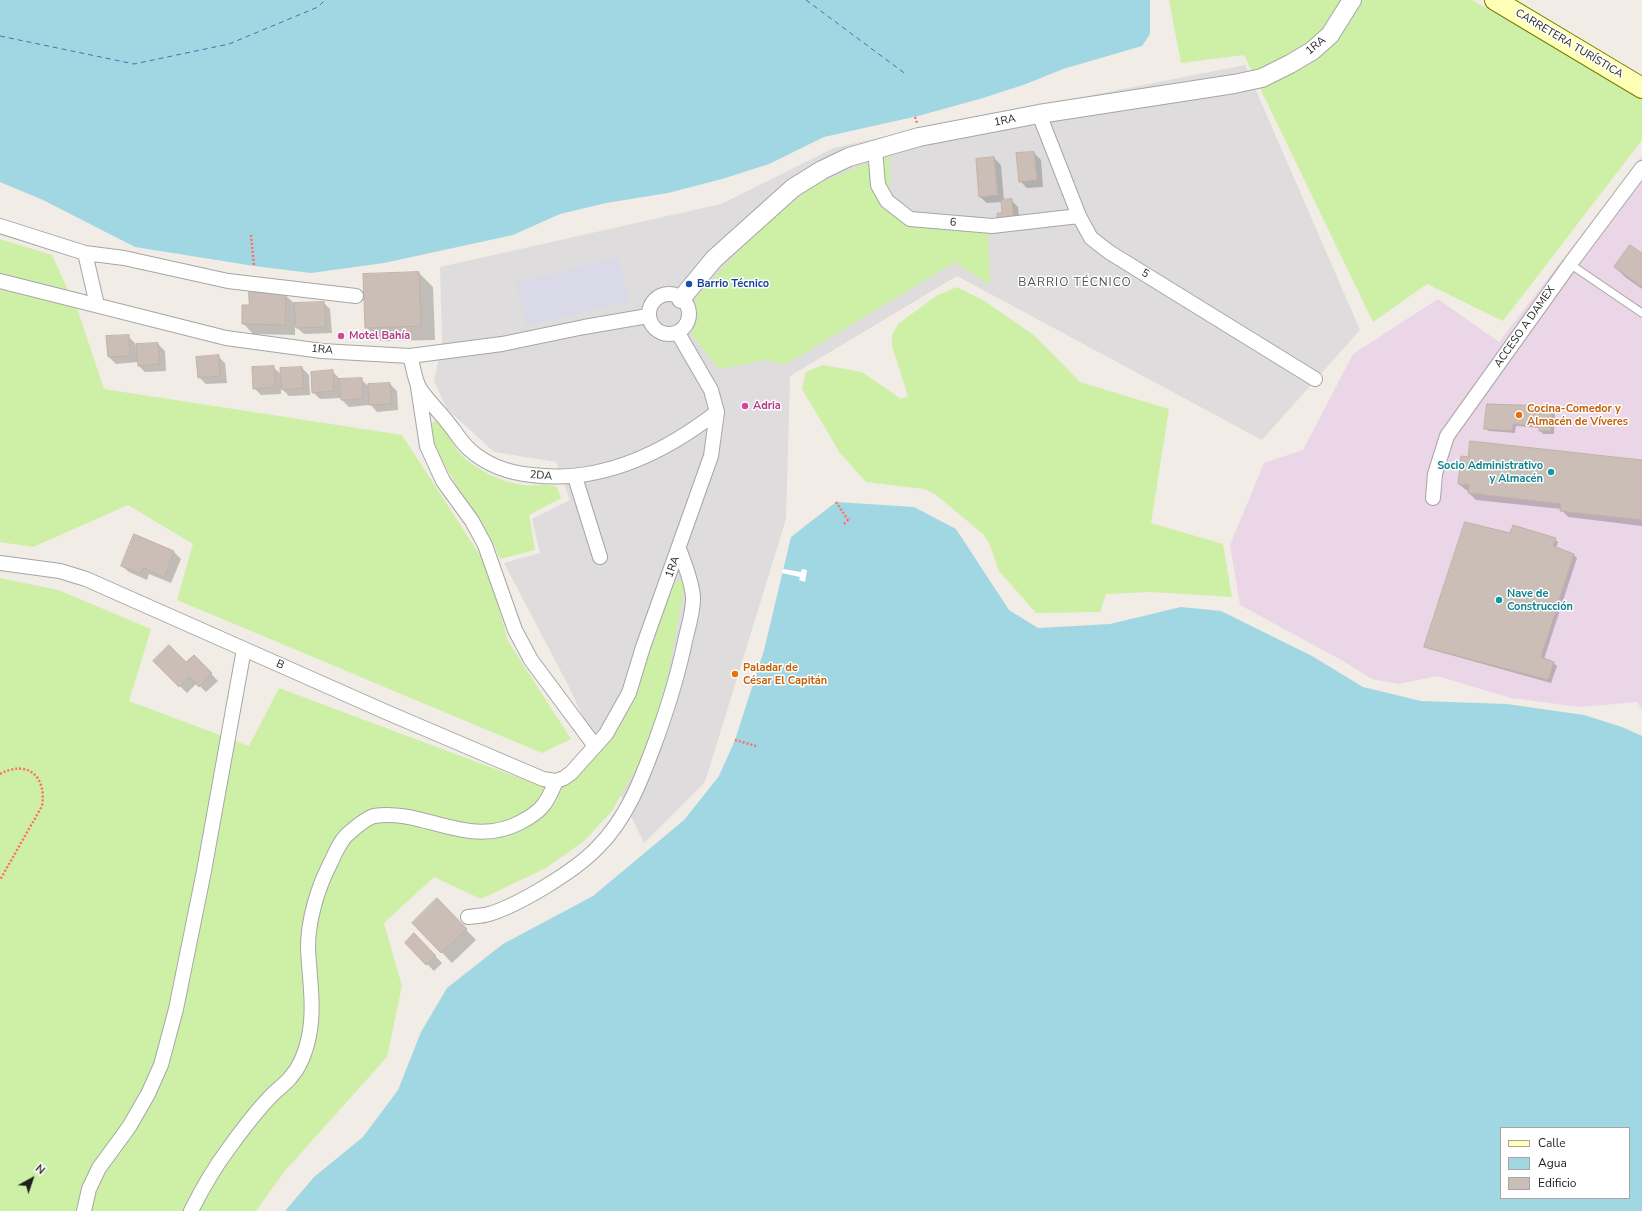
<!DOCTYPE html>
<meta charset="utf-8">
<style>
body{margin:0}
#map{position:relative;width:1642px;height:1211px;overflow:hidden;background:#f1ece5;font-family:"Nunito Sans",sans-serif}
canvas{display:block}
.legend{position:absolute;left:1500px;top:1127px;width:130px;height:72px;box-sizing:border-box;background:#fff;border:1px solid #a5a5a5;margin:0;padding:5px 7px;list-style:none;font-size:12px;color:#1f1f1f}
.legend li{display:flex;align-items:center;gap:8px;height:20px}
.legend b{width:20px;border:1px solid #a5a5a5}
.north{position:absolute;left:12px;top:1159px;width:40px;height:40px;-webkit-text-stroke:3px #fff;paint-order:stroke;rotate:40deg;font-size:11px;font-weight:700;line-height:16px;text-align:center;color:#1f1f1f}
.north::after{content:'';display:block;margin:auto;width:14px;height:18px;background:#1f1f1f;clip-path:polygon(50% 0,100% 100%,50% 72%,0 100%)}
</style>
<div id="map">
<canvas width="1642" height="1211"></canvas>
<ul class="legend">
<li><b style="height:5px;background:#ffffb5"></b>Calle</li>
<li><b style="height:11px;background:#a1d7e3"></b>Agua</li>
<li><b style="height:11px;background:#cabeb7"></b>Edificio</li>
</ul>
<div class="north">N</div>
</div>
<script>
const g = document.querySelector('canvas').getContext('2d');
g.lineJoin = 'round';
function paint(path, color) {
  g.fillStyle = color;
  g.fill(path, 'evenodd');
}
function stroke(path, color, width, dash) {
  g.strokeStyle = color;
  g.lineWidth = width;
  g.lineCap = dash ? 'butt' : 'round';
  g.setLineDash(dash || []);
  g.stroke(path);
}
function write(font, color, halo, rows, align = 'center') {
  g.font = font + ' "Nunito Sans",sans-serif';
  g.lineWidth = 3;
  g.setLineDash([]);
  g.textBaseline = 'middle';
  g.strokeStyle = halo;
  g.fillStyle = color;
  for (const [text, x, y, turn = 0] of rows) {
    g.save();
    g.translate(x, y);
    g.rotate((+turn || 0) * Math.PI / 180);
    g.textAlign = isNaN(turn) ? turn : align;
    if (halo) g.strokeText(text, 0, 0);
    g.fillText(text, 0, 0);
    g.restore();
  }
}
paint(new Path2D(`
 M 1245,65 L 1360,330 L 1262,440 L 957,276 L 790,376 L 786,519 L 705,782 L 644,843 L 567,683 L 504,563 L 540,553 L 532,519 L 570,500 L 556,462 L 494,452 L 447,409 L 434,381 L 442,342 L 440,267 L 721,204 L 834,148 L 905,132 Z`), '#dedcdc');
paint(new Path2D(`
 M 1642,156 L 1642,709 L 1637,702 L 1580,707 L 1511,698 L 1437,676 L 1399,684 L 1372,679 L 1343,661 L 1240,605 L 1230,545 L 1264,463 L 1303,450 L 1353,354 L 1438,299 L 1499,342 Z`), '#ebd6e8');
paint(new Path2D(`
 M 1169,0 L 1472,0 L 1642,98 L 1642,140 L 1503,321 L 1427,284 L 1373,322 L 1244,55 L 1181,63 Z
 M 889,154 L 890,191 L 907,226 L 988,227 L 990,285 L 955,262 L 785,365 L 766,360 L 719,369 L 691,334 L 698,319 L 695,298 L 753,235 L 813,186 Z
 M 0,239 L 52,255 L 79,314 L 104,389 L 402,435 L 487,566 L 508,641 L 571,739 L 542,753 L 177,600 L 193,544 L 128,505 L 33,547 L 0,542 Z
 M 957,287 L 983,300 L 1035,336 L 1080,382 L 1169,409 L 1151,523 L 1223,544 L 1232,597 L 1151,592 L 1106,594 L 1100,612 L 1036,613 L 999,571 L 989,543 L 984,535 L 935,494 L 924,489 L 866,482 L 840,453 L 802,389 L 806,372 L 823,365 L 862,372 L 901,399 L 908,396 L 892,346 L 892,335 L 898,324 L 936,296 Z
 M 438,420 C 447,429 451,441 458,451 C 470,467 503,483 523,485 C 535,486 545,483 557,487 L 561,498 L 529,515 L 535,550 L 500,559 C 496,549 492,540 486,531 C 465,495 441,469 429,428 L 433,422 Z
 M 0,578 L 58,590 L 151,629 L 129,701 L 249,746 L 279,688 L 533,783 L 567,784 L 618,727 L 639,685 L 674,581 L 681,580 L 684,588 L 668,676 L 657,716 L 640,761 L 612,811 L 584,841 L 546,868 L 481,899 L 434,877 L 384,923 L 402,986 L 387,1057 L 284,1172 L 256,1211 L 0,1211 Z`), '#cef0a6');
paint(new Path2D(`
 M 618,258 L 629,301 L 526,326 L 516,283 Z`), '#d9d9e7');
paint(new Path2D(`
 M 0,0 L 1150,0 L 1150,34 L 1142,46 L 1063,69 L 1026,84 L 983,98 L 918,116 L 824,137 L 769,164 L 722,179 L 668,193 L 606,203 L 560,214 L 513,235 L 384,263 L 311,273 L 254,266 L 135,247 L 43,200 L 0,182 Z
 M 836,502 L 914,507 L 956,529 L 1009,610 L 1038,628 L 1110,624 L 1181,607 L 1221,611 L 1312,656 L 1363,687 L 1421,701 L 1507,704 L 1584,715 L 1622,727 L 1642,736 L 1642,1211 L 285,1211 L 314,1177 L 363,1137 L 398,1090 L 421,1032 L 447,988 L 503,944 L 593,896 L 684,820 L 719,776 L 735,740 L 764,650 L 791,537 ZM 1501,1128 L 1629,1128 L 1629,1198 L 1501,1198 Z`), '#a1d7e3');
paint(new Path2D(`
 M 783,569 L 801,572 L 802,569 L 807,570 L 805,582 L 799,580 L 800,577 L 782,573 Z`), '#fff');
paint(new Path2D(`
 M 1034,153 L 1041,160 L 1043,187 L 1027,188 L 1020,181 Z
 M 994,158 L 1001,165 L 1004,201 L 1011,200 L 1018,207 L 1020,229 L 1003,214 L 1002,202 L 987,203 L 980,197 Z
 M 1642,255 L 1642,289 L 1625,277 L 1615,267 Z
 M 419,273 L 433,287 L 435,340 L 380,341 L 366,327 Z
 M 285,295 L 295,304 L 324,303 L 330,309 L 332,333 L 304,334 L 295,326 L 295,335 L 253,334 L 243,323 L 250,306 Z
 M 128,336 L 135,343 L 135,345 L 158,344 L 165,351 L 166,371 L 145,372 L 138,365 L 138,362 L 116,364 L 109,357 Z
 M 218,356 L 225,363 L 227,383 L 206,384 L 199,377 Z
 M 273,367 L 282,375 L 302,368 L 309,375 L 310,395 L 289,396 L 281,388 L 281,394 L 261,395 L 254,388 Z
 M 332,371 L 339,378 L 339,380 L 361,379 L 369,387 L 390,384 L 397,391 L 398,410 L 377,412 L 369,403 L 369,405 L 349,407 L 342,400 L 342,398 L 320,399 L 313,392 Z
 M 1552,407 L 1555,410 L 1554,434 L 1543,434 L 1540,430 L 1540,428 L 1516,426 L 1515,433 L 1489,431 L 1485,428 Z
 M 1642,461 L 1642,526 L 1568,517 L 1561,509 L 1476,500 L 1469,493 L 1469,491 L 1466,490 L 1459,484 Z
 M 135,536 L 174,552 L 181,559 L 171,583 L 149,574 L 147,580 L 129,572 L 122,566 Z
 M 1555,539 L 1558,542 L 1556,548 L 1574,555 L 1577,558 L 1544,659 L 1554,663 L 1557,666 L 1551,683 L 1429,649 L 1426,646 Z
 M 194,656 L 218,681 L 206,692 L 197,683 L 187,693 L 154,661 L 186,664 Z
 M 437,900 L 476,940 L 452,963 L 414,923 Z
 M 414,935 L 442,963 L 434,971 L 406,943 Z`), '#0003');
stroke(new Path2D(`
 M 806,0 L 907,75
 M 0,36 L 134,64 L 229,44 L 318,7 L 325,0`), '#3c78a9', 1, [5, 4]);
const building = new Path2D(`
 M 1034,152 L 1037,180 L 1019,182 L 1016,153 Z
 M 994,157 L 998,195 L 979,197 L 976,159 Z
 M 1012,199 L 1014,223 L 998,224 L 997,213 L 1002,213 L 1001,200 Z
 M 1630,245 L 1642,253 L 1642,287 L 1614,267 Z
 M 419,272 L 421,326 L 365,328 L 363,274 Z
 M 249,292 L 286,294 L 285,325 L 242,324 L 242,305 L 249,305 Z
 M 324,302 L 326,327 L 296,328 L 294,303 Z
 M 129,335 L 130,356 L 108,357 L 106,336 Z
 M 158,343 L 160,364 L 138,366 L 136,344 Z
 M 219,355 L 220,376 L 198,378 L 196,357 Z
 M 274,366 L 275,387 L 253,389 L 252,367 Z
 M 302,367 L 304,388 L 282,390 L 280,368 Z
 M 333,370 L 334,391 L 312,393 L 311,372 Z
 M 362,378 L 363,399 L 341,400 L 339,379 Z
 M 390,383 L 392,404 L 369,405 L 368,384 Z
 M 1487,404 L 1552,406 L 1551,431 L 1539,431 L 1539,425 L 1513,424 L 1512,431 L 1484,429 Z
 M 1470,441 L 1642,460 L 1642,520 L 1560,511 L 1561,504 L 1468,493 L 1469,485 L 1458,484 L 1461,456 L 1468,457 Z
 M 1465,522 L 1510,533 L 1513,525 L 1556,538 L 1553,546 L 1574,554 L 1541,657 L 1554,662 L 1548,680 L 1424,647 Z
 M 134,534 L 174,551 L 164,577 L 143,568 L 140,574 L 121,566 Z
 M 169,645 L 186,662 L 194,655 L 212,673 L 199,687 L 189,677 L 179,687 L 153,661 Z
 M 437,898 L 467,929 L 441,953 L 412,923 Z
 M 414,933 L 436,956 L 426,965 L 405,943 Z`);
paint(building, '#cabeb7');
stroke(building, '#c4b1a5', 1);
const service = new Path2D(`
 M 1570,264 L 1642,313`);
const minor = new Path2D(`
 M 1039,114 L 1079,216 L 1091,238 L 1109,252 L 1315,379
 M 875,149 L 878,185 L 887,201 L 910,219 L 992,226 L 1079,216
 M 0,226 L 85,253 L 124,258 L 228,281 L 356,296
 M 85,253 L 97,305
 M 0,281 L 226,338 L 322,351 L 410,356 L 502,344 L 584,327 L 648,316
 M649 314a20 20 0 1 1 40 0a20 20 0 1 1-40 0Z
 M 410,356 C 413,365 414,376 418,385 C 422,395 441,413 448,423 C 455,431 461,442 469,449 C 486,465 510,473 532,475 C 601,484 664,453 717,412
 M 418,387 L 427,446 L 443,481 L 472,521 L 485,545 L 515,630 L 531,660 L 595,746
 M 575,477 L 600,557
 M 1433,498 L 1435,474 L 1447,436 L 1570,264 L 1642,168
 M 0,563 L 60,571 L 86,579 L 386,712 L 543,779 L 556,781 L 564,778 L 571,773 L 606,734 L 629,693 L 643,647 L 711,456 L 717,412 L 711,390 L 678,333
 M 468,917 C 475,916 482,916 489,914 C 519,905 575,871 597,848 C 627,819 642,778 656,740 C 668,707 678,675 685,641 C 688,628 694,609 693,596 C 691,580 685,564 679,549
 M 84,1211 L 89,1189 L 99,1168 L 129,1127 L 148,1094 L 161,1065 L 176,1009 L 204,871 L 244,649
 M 191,1211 C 202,1189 214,1168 229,1148 C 242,1130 257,1110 273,1094 C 278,1089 285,1084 290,1078 C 300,1067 306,1051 309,1036 C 315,1006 309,977 308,947 C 308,920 318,887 330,864 C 335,854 340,840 349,833 C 356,827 366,818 374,816 C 424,808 468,850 521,822 C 542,811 547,803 556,781`);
const tertiary = new Path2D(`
 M 681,299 L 714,259 L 793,188 L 822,170 L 849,157 L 919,137 L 1039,114 L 1234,84 L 1262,78 L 1290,64 L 1312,51 L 1330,35 L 1352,0`);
const secondary = new Path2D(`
 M 1495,0 L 1642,88`);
stroke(service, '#a6a6a6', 9);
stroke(minor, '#a6a6a6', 16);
stroke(tertiary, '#a6a6a6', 20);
stroke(secondary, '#767d00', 22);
stroke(new Path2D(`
 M 915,117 L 917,123
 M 251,235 L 254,266
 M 836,502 L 848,520
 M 844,524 L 850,518
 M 735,740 L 756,746
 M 0,774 C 28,759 47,777 42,806 L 0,880`), '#ff6f68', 2.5, [2, 2]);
stroke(service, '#fff', 7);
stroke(minor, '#fff', 14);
stroke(tertiary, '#fff', 18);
stroke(secondary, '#ffffb5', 20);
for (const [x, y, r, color] of [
 [689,284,4,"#1a4fb4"],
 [341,336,4,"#d1479c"],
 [745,406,4,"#d1479c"],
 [1519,415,4,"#e8710a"],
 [1551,472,4,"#0f9aa8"],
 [1499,600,4,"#0f9aa8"],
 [735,674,4,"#e8710a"]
]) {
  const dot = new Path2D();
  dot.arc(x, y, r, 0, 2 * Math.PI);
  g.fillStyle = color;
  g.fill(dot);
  stroke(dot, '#fff', 1.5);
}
write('11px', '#1f1f1f', '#fff', [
 ["CARRETERA TURÍSTICA",1569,44,31],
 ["1RA",1316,46,-39],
 ["1RA",1005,121,-11],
 ["6",953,223,5],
 ["5",1145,274,32],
 ["ACCESO A DAMEX",1525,327,-55],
 ["1RA",322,350,5],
 ["2DA",541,476,5],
 ["1RA",673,567,-70],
 ["B",280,665,23]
]);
write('bold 11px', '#164399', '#fff', [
 ["Barrio Técnico",697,284]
], 'left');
write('bold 11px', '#b23c85', '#fff', [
 ["Motel Bahía",349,336],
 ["Adria",753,406]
], 'left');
write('bold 11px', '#c56008', '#fff', [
 ["Cocina-Comedor y",1527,409],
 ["Almacén de Víveres",1527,422],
 ["Paladar de",743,668],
 ["César El Capitán",743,681]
], 'left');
write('bold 11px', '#0d838f', '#fff', [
 ["Socio Administrativo",1543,466],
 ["y Almacén",1543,479],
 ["Nave de",1507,594,"left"],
 ["Construcción",1507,607,"left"]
], 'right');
g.letterSpacing = '1px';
write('12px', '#525252', '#fff', [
 ["BARRIO TÉCNICO",1075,283]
]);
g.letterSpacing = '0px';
</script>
